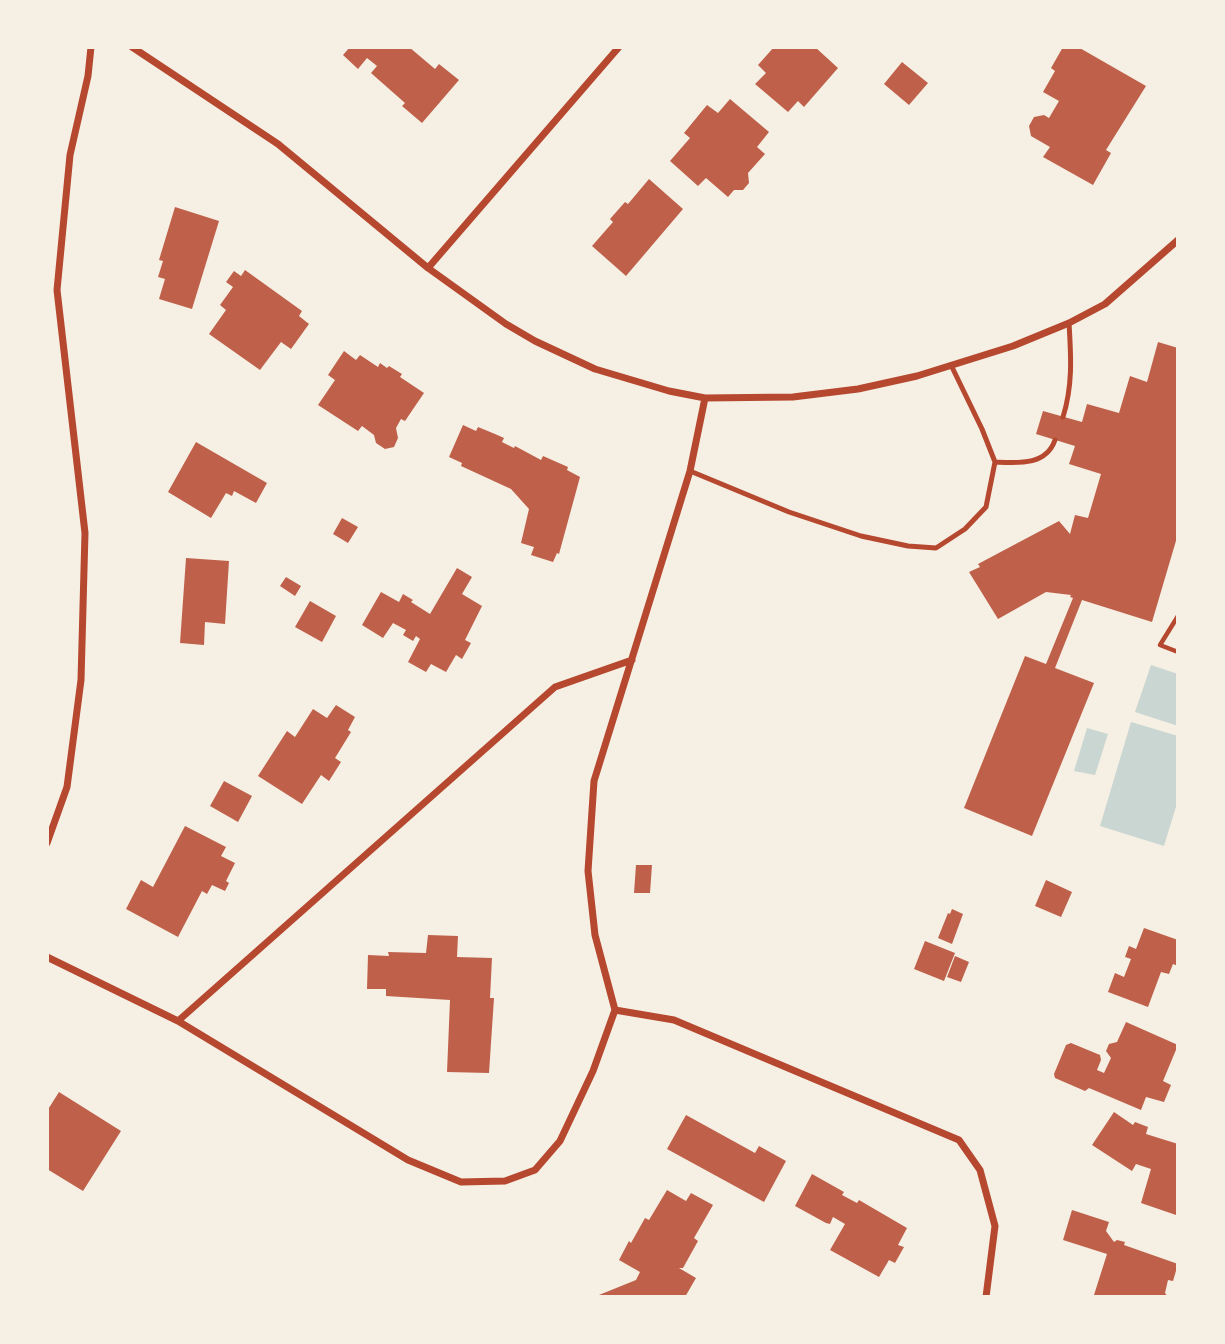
<!DOCTYPE html>
<style>
body{margin:0}
#map{position:relative;width:1225px;height:1344px;overflow:hidden;background:#f6efe4;font-family:Inter,sans-serif}
canvas{display:block}
.frame{position:absolute;inset:0;border:49px solid #f6efe4;pointer-events:none}
</style>
<div id="map">
<canvas width="1225" height="1344"></canvas>
<div class="frame"></div>
</div>
<script>
const g = document.querySelector('canvas').getContext('2d');
g.lineJoin = 'round';
function paint(path, color) {
  g.fillStyle = color;
  g.fill(path, 'evenodd');
}
function stroke(path, color, width, dash) {
  g.strokeStyle = color;
  g.lineWidth = width;
  g.lineCap = dash ? 'butt' : 'round';
  g.setLineDash(dash || []);
  g.stroke(path);
}
paint(new Path2D(`
 M 1151,665 L 1178,674 L 1178,726 L 1135,712 Z
 M 1131,722 L 1178,736 L 1178,800 L 1164,846 L 1100,826 Z
 M 1087,728 L 1108,734 L 1095,775 L 1074,771 Z`), '#c9d6d2');
paint(new Path2D(`
 M 350,47 L 409,47 L 435,69 L 439,64 L 459,80 L 422,123 L 402,106 L 405,103 L 371,73 L 377,66 L 367,58 L 358,69 L 343,55 Z
 M 774,47 L 815,47 L 838,68 L 804,107 L 798,101 L 788,112 L 755,84 L 766,73 L 758,65 Z
 M 1063,47 L 1078,47 L 1146,86 L 1106,150 L 1111,153 L 1093,185 L 1043,157 L 1050,147 L 1031,136 L 1029,126 L 1034,117 L 1044,115 L 1049,118 L 1059,101 L 1043,92 L 1055,71 L 1051,68 Z
 M 902,62 L 928,83 L 909,105 L 884,84 Z
 M 730,99 L 769,132 L 757,147 L 765,154 L 748,173 L 749,183 L 743,190 L 734,190 L 728,197 L 706,178 L 698,186 L 670,161 L 690,138 L 684,133 L 707,105 L 718,113 Z
 M 649,179 L 683,209 L 626,276 L 592,246 L 613,222 L 610,219 L 625,202 L 628,204 Z
 M 175,207 L 219,221 L 192,309 L 159,299 L 165,279 L 158,277 L 163,261 L 159,260 Z
 M 245,270 L 302,311 L 299,316 L 309,324 L 291,349 L 281,342 L 260,370 L 209,334 L 226,310 L 220,305 L 233,287 L 226,282 L 234,271 L 241,276 Z
 M 1158,342 L 1178,348 L 1178,534 L 1152,622 L 1082,600 L 1055,668 L 1094,683 L 1032,836 L 964,808 L 1025,656 L 1046,664 L 1073,598 L 1070,597 L 1071,595 L 1046,592 L 998,619 L 969,572 L 980,567 L 978,564 L 1059,521 L 1070,534 L 1075,515 L 1088,518 L 1101,474 L 1069,464 L 1075,446 L 1036,434 L 1043,411 L 1082,422 L 1087,404 L 1119,413 L 1130,376 L 1147,382 Z
 M 344,351 L 356,360 L 360,355 L 378,367 L 380,363 L 387,368 L 389,366 L 402,374 L 400,377 L 424,393 L 405,421 L 401,419 L 396,428 L 398,438 L 394,447 L 385,449 L 376,443 L 374,435 L 362,426 L 358,431 L 318,405 L 335,380 L 328,375 Z
 M 463,425 L 476,431 L 478,427 L 495,434 L 504,438 L 502,442 L 514,448 L 515,446 L 541,460 L 543,456 L 568,467 L 567,470 L 580,477 L 559,554 L 557,553 L 553,562 L 531,555 L 534,547 L 521,543 L 529,509 L 511,489 L 461,466 L 462,463 L 449,457 Z
 M 196,442 L 267,483 L 256,503 L 234,491 L 232,496 L 226,493 L 211,518 L 168,492 Z
 M 342,518 L 358,527 L 348,543 L 333,534 Z
 M 186,558 L 229,561 L 225,624 L 205,622 L 204,645 L 180,643 Z
 M 457,568 L 472,577 L 462,594 L 482,606 L 465,640 L 471,643 L 462,659 L 456,655 L 446,672 L 431,664 L 426,672 L 408,662 L 420,639 L 416,636 L 413,641 L 403,635 L 406,630 L 393,623 L 383,638 L 362,625 L 381,592 L 399,602 L 403,594 L 413,600 L 411,602 L 430,614 Z
 M 286,577 L 301,586 L 295,596 L 280,586 Z
 M 310,601 L 336,616 L 322,642 L 295,627 Z
 M 336,705 L 355,717 L 348,730 L 351,732 L 335,758 L 341,762 L 329,781 L 321,775 L 302,804 L 258,776 L 287,731 L 295,737 L 313,709 L 327,718 Z
 M 224,781 L 252,796 L 238,822 L 210,806 Z
 M 185,826 L 226,847 L 221,856 L 235,863 L 226,881 L 229,883 L 225,891 L 212,885 L 207,894 L 202,891 L 178,937 L 126,909 L 141,880 L 153,887 Z
 M 636,865 L 652,865 L 650,893 L 634,893 Z
 M 1046,880 L 1072,892 L 1061,917 L 1035,906 Z
 M 952,909 L 963,914 L 952,944 L 938,938 L 948,913 L 950,914 Z
 M 1144,928 L 1178,940 L 1178,966 L 1173,964 L 1169,974 L 1161,972 L 1148,1007 L 1108,992 L 1115,973 L 1124,977 L 1131,959 L 1125,957 L 1129,946 L 1136,949 Z
 M 428,935 L 458,936 L 457,957 L 492,958 L 490,998 L 494,998 L 489,1073 L 447,1072 L 450,1000 L 386,996 L 386,989 L 367,989 L 368,955 L 389,956 L 388,952 L 426,953 Z
 M 925,941 L 955,953 L 944,981 L 914,969 Z
 M 955,956 L 969,962 L 961,982 L 947,977 Z
 M 1126,1022 L 1178,1045 L 1163,1081 L 1171,1085 L 1164,1102 L 1146,1097 L 1141,1110 L 1089,1088 L 1085,1091 L 1055,1078 L 1054,1074 L 1066,1045 L 1071,1043 L 1100,1055 L 1101,1060 L 1097,1070 L 1104,1073 L 1111,1058 L 1106,1051 L 1109,1044 L 1117,1042 Z
 M 59,1092 L 121,1131 L 83,1191 L 47,1169 L 47,1111 Z
 M 1114,1112 L 1133,1125 L 1135,1122 L 1148,1127 L 1146,1134 L 1178,1144 L 1178,1210 L 1176,1215 L 1141,1203 L 1151,1169 L 1136,1164 L 1132,1171 L 1092,1145 Z
 M 686,1115 L 755,1153 L 759,1146 L 786,1161 L 764,1202 L 667,1149 Z
 M 812,1174 L 844,1192 L 842,1195 L 857,1203 L 859,1200 L 907,1228 L 898,1245 L 904,1247 L 895,1263 L 889,1260 L 879,1277 L 830,1250 L 845,1224 L 833,1217 L 830,1224 L 826,1223 L 795,1206 Z
 M 667,1190 L 686,1201 L 691,1193 L 713,1205 L 694,1238 L 698,1241 L 683,1268 L 679,1268 L 696,1278 L 685,1297 L 594,1297 L 636,1280 L 640,1272 L 619,1260 L 629,1241 L 631,1243 L 645,1218 L 649,1220 Z
 M 1072,1210 L 1109,1222 L 1106,1231 L 1114,1242 L 1117,1240 L 1125,1242 L 1124,1245 L 1178,1264 L 1173,1281 L 1168,1280 L 1165,1293 L 1168,1297 L 1094,1295 L 1107,1254 L 1063,1240 Z`), '#bf614a');
stroke(new Path2D(`
 M 1178,616 L 1160,645 L 1178,652`), '#b5482f', 4.5);
stroke(new Path2D(`
 M 1063,417 C 1073,385 1071,356 1069,323
 M 995,462 C 1018,463 1046,466 1055,440
 M 690,471 L 789,512 L 861,536 L 908,546 L 936,548 L 965,529 L 986,507 L 995,462 L 982,429 L 951,365`), '#b5482f', 5);
stroke(new Path2D(`
 M 132,47 L 278,144 L 428,268 L 506,324 L 535,341 L 595,369 L 669,391 L 705,398 L 793,397 L 858,389 L 917,376 L 1013,346 L 1069,323 L 1105,304 L 1178,240
 M 428,268 L 619,47
 M 705,398 L 690,471 L 594,781 L 588,871 L 595,935 L 615,1010 L 674,1020 L 959,1140 L 980,1170 L 995,1226 L 986,1297
 M 47,843 L 67,787 L 81,680 L 85,533 L 57,290 L 70,155 L 88,76 L 91,47
 M 47,957 L 178,1021 L 408,1160 L 461,1182 L 505,1181 L 535,1170 L 560,1141 L 593,1071 L 615,1010
 M 178,1021 L 555,687 L 632,660`), '#b5482f', 7);
</script>
